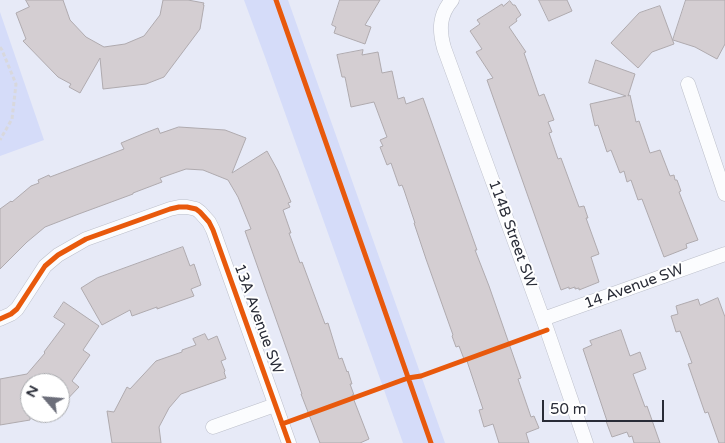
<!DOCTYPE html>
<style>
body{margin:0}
#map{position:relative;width:725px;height:443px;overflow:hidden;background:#e7eaf7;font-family:"Varela Round",sans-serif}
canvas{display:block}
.north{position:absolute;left:20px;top:373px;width:50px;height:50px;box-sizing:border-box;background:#fff;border:1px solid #a9abaf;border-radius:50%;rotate:297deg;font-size:14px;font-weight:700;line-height:20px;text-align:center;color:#292c37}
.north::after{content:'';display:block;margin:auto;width:18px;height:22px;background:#6c6e7a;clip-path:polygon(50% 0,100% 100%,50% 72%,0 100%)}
.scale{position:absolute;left:542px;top:400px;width:122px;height:22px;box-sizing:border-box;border:2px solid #292c37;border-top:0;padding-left:6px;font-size:15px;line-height:18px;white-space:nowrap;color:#292c37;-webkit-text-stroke:4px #fff;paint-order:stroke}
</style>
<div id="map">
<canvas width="725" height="443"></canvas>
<div class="north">N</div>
<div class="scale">50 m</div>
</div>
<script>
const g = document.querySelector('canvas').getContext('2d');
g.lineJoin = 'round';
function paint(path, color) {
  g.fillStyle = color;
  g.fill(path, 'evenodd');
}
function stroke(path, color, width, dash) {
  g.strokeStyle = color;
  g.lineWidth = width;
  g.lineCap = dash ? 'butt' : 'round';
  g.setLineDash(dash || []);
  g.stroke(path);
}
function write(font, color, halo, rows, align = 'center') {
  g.font = font + ' "Varela Round",sans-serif';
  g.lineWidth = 4;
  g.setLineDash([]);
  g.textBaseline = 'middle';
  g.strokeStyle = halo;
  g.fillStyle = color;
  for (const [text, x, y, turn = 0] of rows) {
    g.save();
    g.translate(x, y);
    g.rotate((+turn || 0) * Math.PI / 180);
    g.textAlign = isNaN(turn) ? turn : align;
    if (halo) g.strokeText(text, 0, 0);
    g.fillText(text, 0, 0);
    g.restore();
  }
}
paint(new Path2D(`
 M 244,0 L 288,0 L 445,443 L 403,443 L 265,57 Z
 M 0,12 L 44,140 L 0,156 Z`), '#d5dcf9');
const building = new Path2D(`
 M 26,0 L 63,0 L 70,20 L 86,37 L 104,47 L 125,44 L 144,36 L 160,15 L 163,0 L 188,0 L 204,3 L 203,5 L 204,5 L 200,29 L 164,77 L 146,84 L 103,89 L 100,58 L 80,93 L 69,87 L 71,84 L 58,77 L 23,41 L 26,39 L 16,13 L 29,7 Z
 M 340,0 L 380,0 L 365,25 L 371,27 L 365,44 L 334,33 L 336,27 L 332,25 Z
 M 539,0 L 567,0 L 572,11 L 549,21 Z
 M 686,0 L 725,0 L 725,44 L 717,59 L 695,47 L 673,40 Z
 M 510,1 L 513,5 L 515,5 L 521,15 L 516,19 L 517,21 L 509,27 L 526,52 L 524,53 L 539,96 L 544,94 L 554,120 L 548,122 L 552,132 L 549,133 L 558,159 L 561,158 L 579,207 L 584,206 L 588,218 L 586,218 L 599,254 L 591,257 L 599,282 L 579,290 L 579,288 L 575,289 L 575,287 L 569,289 L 569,287 L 561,290 L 487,80 L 493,78 L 476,52 L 482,49 L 470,31 L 480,24 L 477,20 L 502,4 L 503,6 Z
 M 660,6 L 674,44 L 652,52 L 638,68 L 611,43 L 639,13 Z
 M 363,50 L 362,55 L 378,52 L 382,73 L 392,71 L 398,99 L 404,97 L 406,104 L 423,98 L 477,250 L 475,250 L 489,286 L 521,378 L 518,379 L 531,417 L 534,416 L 539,428 L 526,433 L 529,443 L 499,443 L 493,424 L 484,427 L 479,410 L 483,409 L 466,358 L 464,359 L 459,346 L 456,347 L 452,336 L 453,335 L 426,259 L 414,223 L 415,223 L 404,190 L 402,185 L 399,186 L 391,163 L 387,165 L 380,147 L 383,146 L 380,140 L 387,137 L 374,102 L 351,107 L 345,77 L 342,77 L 337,55 Z
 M 596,60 L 635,74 L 628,96 L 630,95 L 636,122 L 639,121 L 650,153 L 660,150 L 670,176 L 674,175 L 675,180 L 677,180 L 681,191 L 679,192 L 698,240 L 686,244 L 687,248 L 664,257 L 642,199 L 638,200 L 631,180 L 627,182 L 624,171 L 620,173 L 611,150 L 607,152 L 598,125 L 595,126 L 590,104 L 626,96 L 589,83 Z
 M 179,127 L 225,130 L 246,138 L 232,173 L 267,151 L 278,171 L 291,202 L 288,203 L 290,207 L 283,210 L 291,233 L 289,233 L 300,263 L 302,262 L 325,324 L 328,323 L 339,359 L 342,358 L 347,372 L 348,371 L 352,384 L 350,384 L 354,395 L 352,395 L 369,439 L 360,443 L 320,443 L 301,394 L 302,394 L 289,356 L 245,231 L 251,229 L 238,197 L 228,180 L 203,170 L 186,169 L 160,178 L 162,182 L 133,193 L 133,194 L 76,215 L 45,227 L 27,242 L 0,269 L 0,209 L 11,201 L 12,202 L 31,186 L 39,183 L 38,180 L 49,175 L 50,177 L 124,149 L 121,143 L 145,133 L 158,128 L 160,133 Z
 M 183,247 L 190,266 L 194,264 L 201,285 L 191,289 L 194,296 L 157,309 L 157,307 L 132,316 L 130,310 L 102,325 L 81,288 L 97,278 Z
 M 718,298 L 725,317 L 725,443 L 719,443 L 708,412 L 705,413 L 688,364 L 692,363 L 680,331 L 676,332 L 671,316 L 678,314 L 676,306 L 698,299 L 700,305 Z
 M 64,302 L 99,326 L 83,350 L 90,355 L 72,381 L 79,387 L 60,407 L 60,383 L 36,383 L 30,378 L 30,420 L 0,425 L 0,379 L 27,374 L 45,353 L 44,352 L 65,324 L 54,317 Z
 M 621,330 L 630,356 L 640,352 L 646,369 L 633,374 L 645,407 L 647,406 L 660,443 L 634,443 L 632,436 L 629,437 L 627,432 L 612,437 L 606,421 L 607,421 L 583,349 L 592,345 L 590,341 Z
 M 205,334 L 208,340 L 217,336 L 226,359 L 221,361 L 225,371 L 224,372 L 226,378 L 181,394 L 169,408 L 159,427 L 161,443 L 112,443 L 107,411 L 114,412 L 127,387 L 130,389 L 156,361 L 182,352 L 182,350 L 196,345 L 193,339 Z`);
paint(building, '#d4ced2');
stroke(building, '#afaaae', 1);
const street = new Path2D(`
 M 452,0 C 439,15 439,30 444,48 L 547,330 L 586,443
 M 688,84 L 725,194
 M 0,319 L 11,314 L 17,309 L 45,266 L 58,255 L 86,239 L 170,209 L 179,207 L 187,207 L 196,209 L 200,212 L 209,222 L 213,230 L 289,443
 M 543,319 L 725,254
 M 213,427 L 275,405`);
stroke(street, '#bcbfca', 15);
stroke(new Path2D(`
 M 0,47 L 2,50 L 16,84 L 12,119 L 0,140`), '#d8d8dd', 3, [4, 2.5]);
stroke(street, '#fbfcfe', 14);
stroke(new Path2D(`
 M 276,0 L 431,443
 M 0,319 L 11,314 L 17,309 L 45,266 L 58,255 L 86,239 L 170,209 L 179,207 L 187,207 L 196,209 L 200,212 L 209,222 L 213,230 L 289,443
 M 282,424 L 408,378 L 421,376 L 547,330`), '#e8590c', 5);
write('15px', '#292c37', '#fff', [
 ["114B Street SW",512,234,70],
 ["14 Avenue SW",634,287,-20],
 ["13A Avenue SW",258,319,70]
]);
</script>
